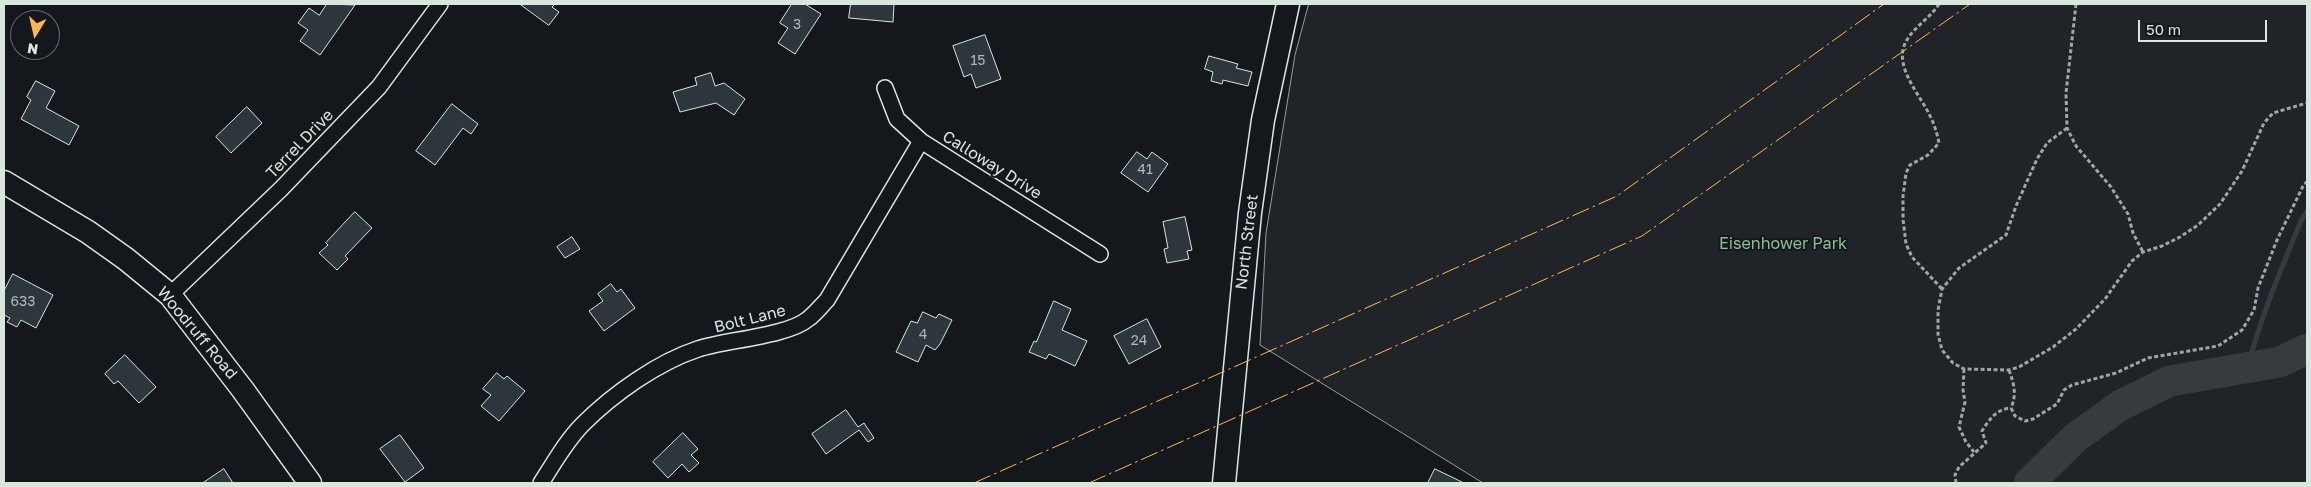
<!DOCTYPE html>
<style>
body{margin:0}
#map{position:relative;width:2311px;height:487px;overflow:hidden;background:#14181c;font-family:"Golos Text",sans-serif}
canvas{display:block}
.frame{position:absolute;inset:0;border:5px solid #d8e6dc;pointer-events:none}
.north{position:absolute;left:10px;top:10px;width:50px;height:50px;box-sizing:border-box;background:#14181c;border:1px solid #626a69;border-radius:50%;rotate:189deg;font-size:14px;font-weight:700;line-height:20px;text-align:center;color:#d8e6dc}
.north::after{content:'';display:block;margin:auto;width:18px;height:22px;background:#ffb74d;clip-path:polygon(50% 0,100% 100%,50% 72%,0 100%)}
.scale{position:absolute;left:2138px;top:20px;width:129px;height:22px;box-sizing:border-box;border:2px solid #d8e6dc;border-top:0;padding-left:6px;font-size:15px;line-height:18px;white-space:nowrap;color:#d8e6dc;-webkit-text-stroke:4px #14181c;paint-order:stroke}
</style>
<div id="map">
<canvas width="2311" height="487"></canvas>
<div class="frame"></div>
<div class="north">N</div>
<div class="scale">50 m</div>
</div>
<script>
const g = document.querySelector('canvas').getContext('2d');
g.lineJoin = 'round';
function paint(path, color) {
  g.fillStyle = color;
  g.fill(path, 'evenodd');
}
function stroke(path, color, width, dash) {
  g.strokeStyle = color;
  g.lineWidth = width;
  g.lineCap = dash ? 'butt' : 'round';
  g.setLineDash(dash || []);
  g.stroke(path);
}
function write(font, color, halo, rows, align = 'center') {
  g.font = font + ' "Golos Text",sans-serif';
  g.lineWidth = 4;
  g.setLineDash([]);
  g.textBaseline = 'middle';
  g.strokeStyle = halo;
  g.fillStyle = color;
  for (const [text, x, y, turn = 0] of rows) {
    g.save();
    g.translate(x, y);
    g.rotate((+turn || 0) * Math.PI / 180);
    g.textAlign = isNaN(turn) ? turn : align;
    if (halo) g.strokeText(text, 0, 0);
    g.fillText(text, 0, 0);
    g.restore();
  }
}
const green = new Path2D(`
 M 1309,4 L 2307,4 L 2307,483 L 1483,483 L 1260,345 L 1266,233 L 1295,55 Z`);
paint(green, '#202428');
stroke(green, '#939e99', 1);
stroke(new Path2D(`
 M 2247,370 C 2260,318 2281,270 2301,221 L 2307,211`), '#363b3e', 5);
stroke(new Path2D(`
 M 2029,483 L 2075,438 L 2121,405 L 2170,381 L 2280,362 L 2307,349`), '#363b3e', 31);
const building = new Path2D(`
 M 327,4 L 355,5 L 320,55 L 300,41 L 308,30 L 298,23 L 309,8 L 319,15 Z
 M 520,4 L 555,4 L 552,7 L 559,12 L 549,25 Z
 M 792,4 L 805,4 L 821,14 L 795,54 L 778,43 L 788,28 L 780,23 Z
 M 851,4 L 894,4 L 893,22 L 849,18 Z
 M 985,35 L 1001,79 L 976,88 L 971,74 L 964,77 L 953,46 Z
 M 1209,56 L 1238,64 L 1236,68 L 1252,72 L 1248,86 L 1223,80 L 1222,84 L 1211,81 L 1213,72 L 1205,69 Z
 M 711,73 L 715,86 L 724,83 L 745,99 L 734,115 L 716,103 L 680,112 L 673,92 L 697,85 L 695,78 Z
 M 36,81 L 55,91 L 46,108 L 79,126 L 69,145 L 21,119 L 31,100 L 27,97 Z
 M 452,104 L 478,124 L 471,134 L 463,128 L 435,165 L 416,151 Z
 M 247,107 L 262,123 L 231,153 L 216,137 Z
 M 1137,152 L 1147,159 L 1152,152 L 1168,164 L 1148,192 L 1121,173 Z
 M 355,212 L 372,228 L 345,256 L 348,259 L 337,270 L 319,253 L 328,245 L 326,243 Z
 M 1185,217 L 1192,250 L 1187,251 L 1189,259 L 1167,263 L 1164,249 L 1168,248 L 1163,222 Z
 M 572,237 L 580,249 L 565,258 L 557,247 Z
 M 13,274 L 53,295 L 36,328 L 21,320 L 17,327 L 7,322 L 10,318 L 4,315 L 4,291 Z
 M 611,284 L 617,292 L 621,289 L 635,308 L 604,331 L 589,311 L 603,301 L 598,294 Z
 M 1054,301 L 1071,309 L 1062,330 L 1087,341 L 1075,366 L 1049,354 L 1046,359 L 1029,352 L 1034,341 L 1036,342 Z
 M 923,312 L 936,318 L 939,314 L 952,320 L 940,344 L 935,350 L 926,345 L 918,362 L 896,352 L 911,321 L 917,323 Z
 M 1147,319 L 1161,347 L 1129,364 L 1114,336 Z
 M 125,355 L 156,387 L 139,403 L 118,381 L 114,384 L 105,374 Z
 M 497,373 L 504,379 L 507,376 L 525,391 L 499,421 L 481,406 L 491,395 L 483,389 Z
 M 846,410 L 858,427 L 864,423 L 874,438 L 868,442 L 859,430 L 826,454 L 812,434 Z
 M 683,433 L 698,449 L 691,455 L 699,463 L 689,472 L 682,464 L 668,478 L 653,462 Z
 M 400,435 L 424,468 L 405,482 L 380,449 Z
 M 224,469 L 233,483 L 203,483 Z
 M 1435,469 L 1464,483 L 1428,483 Z`);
paint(building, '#2c363c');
stroke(building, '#d8e6dc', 1);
const street = new Path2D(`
 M 885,88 L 897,119 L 921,141 L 1100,254
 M 170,295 L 281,189 L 379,87 L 440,4
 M 541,483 C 554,463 566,441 583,424 C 613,394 658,362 698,349 C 725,340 788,336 808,319 C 815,314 821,306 827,300 L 921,141`);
const secondary = new Path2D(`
 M 4,182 L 88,232 L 126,259 L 170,295 L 243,390 L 310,483
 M 1224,483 L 1250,213 L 1263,120 L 1288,4`);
stroke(street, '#d8e6dc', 18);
stroke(secondary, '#d8e6dc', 25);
stroke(new Path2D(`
 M 1939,4 C 1930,19 1910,29 1904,46 C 1896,69 1920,95 1929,114 C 1934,123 1937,133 1939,143 L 1928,155 L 1910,165 L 1906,173 L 1903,196 L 1903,219 L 1906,244 L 1912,257 L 1942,289
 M 2076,4 L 2066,93 L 2067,128 L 2076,146 L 2111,187 L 2128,214 L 2133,233 L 2143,252
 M 2067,128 L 2047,143 L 2037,159 L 2016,206 L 2006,235 L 1959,268 L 1942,289 L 1938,310 L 1938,334 L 1942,350 L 1953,363 L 1964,369 L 2009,370 L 2019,367 L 2053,347 L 2076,329 L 2105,299 L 2132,261 L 2143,252 L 2162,246 L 2180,237 L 2198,225 L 2220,204 L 2242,171 L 2264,123 L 2273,113 L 2307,103
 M 1964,369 L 1963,390 L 1965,402 L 1959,427 L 1966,442 L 1974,452
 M 2009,370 C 2014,384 2017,394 2011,408
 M 2011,408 L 2015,416 L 2025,421 L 2033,419 L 2057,404 L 2064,390 L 2072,385 L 2116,373 L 2148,358 L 2218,346 L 2242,330 L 2254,310 L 2258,288 L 2277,240 L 2304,184 L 2307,182
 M 1956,483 L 1955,475 L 1959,467 L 1986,443 L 1982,431 C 1989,420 1996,409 2011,408`), '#9da8a2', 3, [4, 2.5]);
stroke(street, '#14181c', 15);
stroke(secondary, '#14181c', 22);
stroke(new Path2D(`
 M 974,483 L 1617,196 L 1884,4
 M 1089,483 L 1642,236 L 1970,4`), '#ffb74d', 1, [18, 4, 2.5, 4]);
write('14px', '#adbab4', null, [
 ["3",797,25],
 ["15",978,61],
 ["41",1145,170],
 ["633",23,302],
 ["4",923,335],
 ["24",1139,341]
]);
write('16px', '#d8e6dc', '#14181c', [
 ["Terrel Drive",300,144,-46],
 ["Calloway Drive",992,165,32],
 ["North Street",1247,242,-83],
 ["Bolt Lane",750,319,-14],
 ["Woodruff Road",197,333,50]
]);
write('16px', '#8ac095', '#14181c', [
 ["Eisenhower Park",1783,244]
]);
</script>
